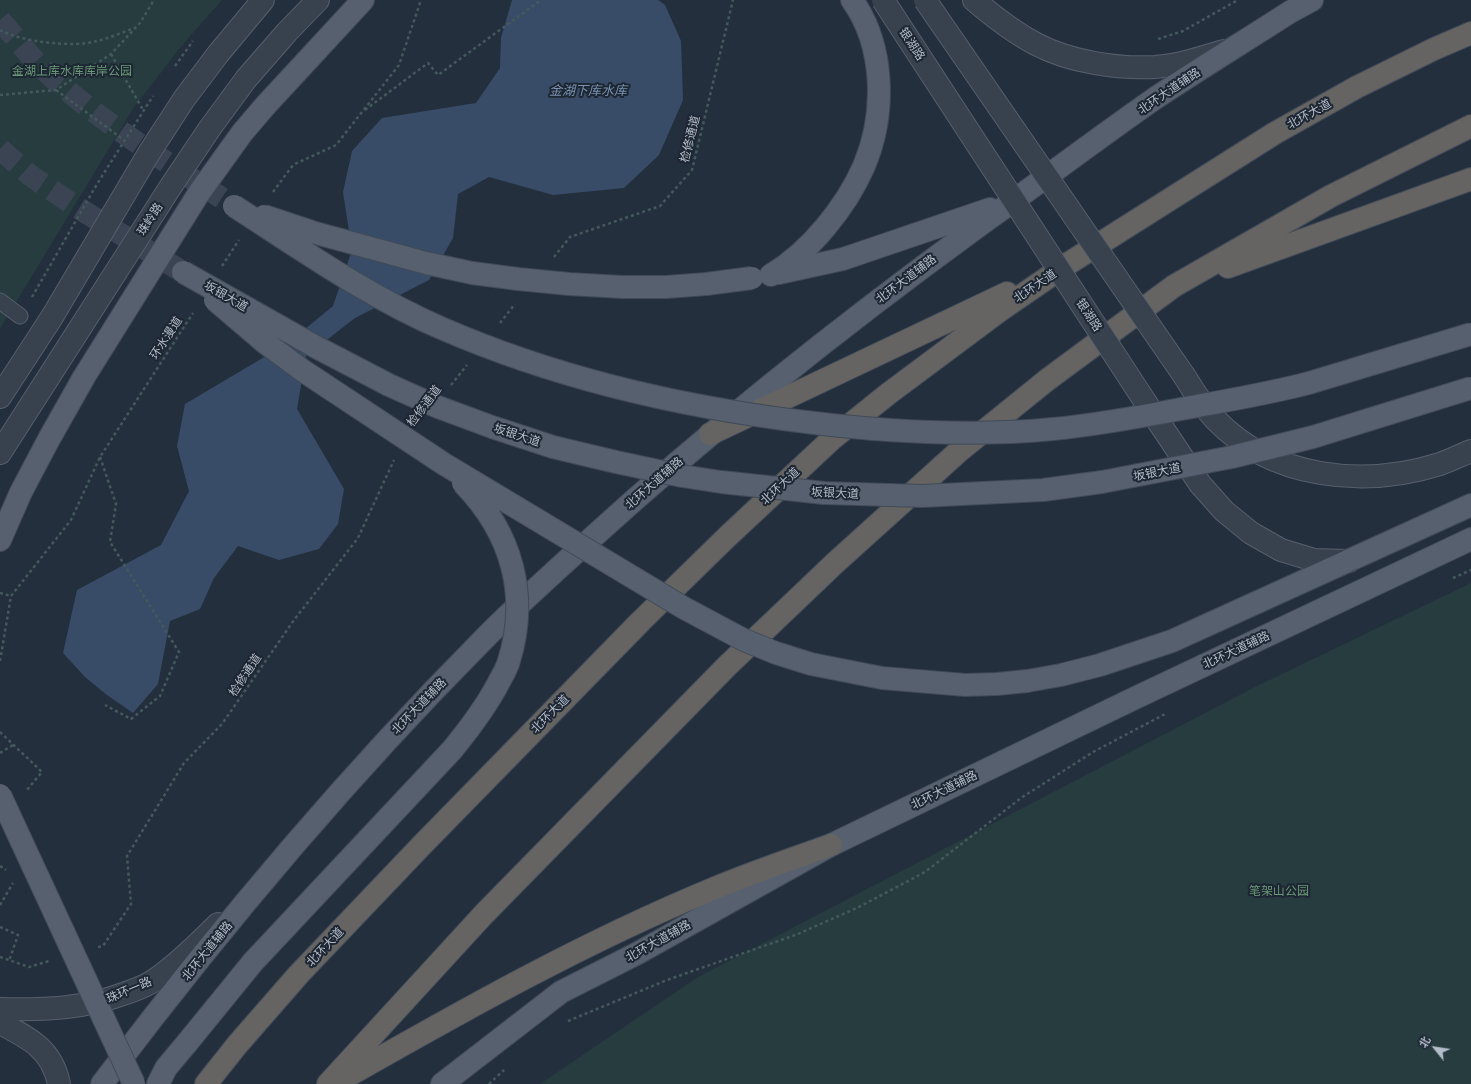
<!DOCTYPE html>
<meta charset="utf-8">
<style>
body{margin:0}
#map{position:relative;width:1471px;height:1084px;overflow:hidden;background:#242f3e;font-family:Commissioner,"Noto Sans SC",sans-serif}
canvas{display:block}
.north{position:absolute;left:1415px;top:1028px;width:40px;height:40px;-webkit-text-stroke:3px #1d2633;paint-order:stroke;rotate:300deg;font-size:11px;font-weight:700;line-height:16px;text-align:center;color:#b4bcc9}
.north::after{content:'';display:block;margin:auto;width:14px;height:18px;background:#b4bcc9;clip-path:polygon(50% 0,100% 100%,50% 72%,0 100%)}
</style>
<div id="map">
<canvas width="1471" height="1084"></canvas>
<div class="north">北</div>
</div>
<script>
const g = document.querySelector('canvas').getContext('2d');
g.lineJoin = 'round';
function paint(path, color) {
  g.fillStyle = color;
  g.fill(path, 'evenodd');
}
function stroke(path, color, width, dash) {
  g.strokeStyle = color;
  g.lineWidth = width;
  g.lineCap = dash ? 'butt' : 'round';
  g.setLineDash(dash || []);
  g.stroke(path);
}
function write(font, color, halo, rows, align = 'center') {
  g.font = font + ' Commissioner,"Noto Sans SC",sans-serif';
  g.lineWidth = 4;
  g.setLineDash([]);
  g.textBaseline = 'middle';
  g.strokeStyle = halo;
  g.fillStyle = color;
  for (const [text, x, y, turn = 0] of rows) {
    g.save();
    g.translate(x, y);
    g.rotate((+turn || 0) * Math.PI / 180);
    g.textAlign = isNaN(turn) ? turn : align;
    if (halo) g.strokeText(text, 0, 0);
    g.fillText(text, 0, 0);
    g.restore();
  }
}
paint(new Path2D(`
 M 0,0 L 222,0 L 184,43 L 134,107 L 0,329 Z
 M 1471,583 L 1471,1084 L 540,1084 L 698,977 L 1257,686 Z`), '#263c3f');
paint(new Path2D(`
 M 512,0 L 658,0 L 665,5 L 681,41 L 683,100 L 659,155 L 624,188 L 553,195 L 489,177 L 458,194 L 453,238 L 429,280 L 355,318 L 306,356 L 297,409 L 344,489 L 338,524 L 319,549 L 279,560 L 238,546 L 214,578 L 200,609 L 170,621 L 158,684 L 133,713 L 107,695 L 85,677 L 63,653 L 77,590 L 161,545 L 189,491 L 177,446 L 185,404 L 288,343 L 333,306 L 352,250 L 343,192 L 352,151 L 382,118 L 476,103 L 500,68 L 501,38 Z`), '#394c67');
stroke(new Path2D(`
 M 0,20 C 13,35 25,50 38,64 C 96,120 167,162 234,206
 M 0,149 L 31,176 L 75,206 L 183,272`), '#3a4453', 22, [22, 11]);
const service = new Path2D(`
 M 0,301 L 20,316`);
const minor = new Path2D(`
 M 0,1009 C 46,1010 83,1009 126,993 C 138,989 150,984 159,977 C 181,961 200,942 218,924
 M 0,1023 C 29,1038 52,1049 59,1084`);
const tertiary = new Path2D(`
 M 974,0 C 994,17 1013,32 1036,44 C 1070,62 1118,69 1155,67 C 1179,65 1201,58 1224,51
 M 1185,377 C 1194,392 1203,406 1215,419 C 1272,479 1364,488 1440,464 C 1451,460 1461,455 1471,451
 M 0,397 L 52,317 L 149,153 L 184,99 L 218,54 L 263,0
 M 1146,403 L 1200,484 L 1224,511 L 1251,533 L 1281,550 L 1314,560 L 1349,561
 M 0,453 L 171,186 L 210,128 L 246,79 L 287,32 L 318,0`);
const primary = new Path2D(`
 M 779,273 L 843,259 L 990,209
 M 771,275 C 810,252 846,207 864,166 C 886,114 885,46 852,0
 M 0,540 L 21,492 L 49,439 L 84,377 L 199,193 L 242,133 L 265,106 L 363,0
 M 1027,681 L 1061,675 L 1100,665 L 1172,641 L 1471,505
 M 102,1084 C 219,929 344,780 481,642 C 517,605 555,571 593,537 C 715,426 844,324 977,227 C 1036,185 1094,141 1154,99 C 1199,69 1245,41 1290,12 L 1312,0
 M 158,1084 L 166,1068 L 187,1043
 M 442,1084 L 561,992 L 638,953 L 831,845 L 1135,698 L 1471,539`);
const trunk = new Path2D(`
 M 1228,267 L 1471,179
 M 710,434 L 1007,293
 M 339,1081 C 462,1011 584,942 715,888 C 753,872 792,859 831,845
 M 206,1084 L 237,1045 L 299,974 L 421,846 L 641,621 L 728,536 L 832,439 L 888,394 L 1002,309 L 1066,265 L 1275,133 L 1357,87 L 1434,49 L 1471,33
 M 328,1084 L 484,914 L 727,666 L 835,563 L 958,452 L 1047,380 L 1174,286 L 1331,196 L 1471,126`);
stroke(service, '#565f6c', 17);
stroke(minor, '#565f6c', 24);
stroke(tertiary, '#565f6c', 24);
stroke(primary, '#414a57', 24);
stroke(trunk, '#434c59', 24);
stroke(new Path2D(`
 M 0,30 C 22,42 73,48 97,41 C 110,38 123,32 135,28
 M 1158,39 L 1183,31 L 1238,0
 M 111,54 L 143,110
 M 175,66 L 193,41
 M 56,90 L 124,140
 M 0,95 L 56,90 L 111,54 L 140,23 L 154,0
 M 365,110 L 428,63 L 438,75 L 541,0
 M 273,192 L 293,165 L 336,145 L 399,65 L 421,0
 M 554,257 L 570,237 L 660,206 L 692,170 L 733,0
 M 222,266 L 239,240
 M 32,297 L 97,184 L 153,96
 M 500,323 L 515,304
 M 451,385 L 467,365
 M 100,457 L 116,504 L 110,542 L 179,652 L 160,696 L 131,719 L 105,705
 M 1453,578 L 1471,570
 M 0,593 L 11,596
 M 0,661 L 11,596 L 71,520 L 100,457 L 193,313
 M 0,732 L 42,772 L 26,791
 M 0,753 L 13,745
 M 0,866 L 6,870
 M 0,905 L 13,883
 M 0,927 L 18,935 L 9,961
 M 98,947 L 103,946 L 131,904 L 127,856 L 184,763 L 222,724 L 294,620 L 358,538 L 394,460
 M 0,957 L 29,967 L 49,961
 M 568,1021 L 667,980 L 798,934 L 859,907 L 925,872 L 1021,798 L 1093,752 L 1167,713
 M 489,1084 L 504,1070`), '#44595c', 2.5, [3, 3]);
stroke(service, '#38414e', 15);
stroke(minor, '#38414e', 22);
stroke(tertiary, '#38414e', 22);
stroke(primary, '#56606e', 22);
stroke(trunk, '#656462', 22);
const tertiaryBridge = new Path2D(`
 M 883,0 L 1146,403
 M 925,0 L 1185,377`);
const primaryBridge = new Path2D(`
 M 234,206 C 301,249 367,296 441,328 C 556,378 681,407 806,422 C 888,432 970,437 1053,429 C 1096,425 1139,417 1181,409 C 1224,401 1267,394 1309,383 C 1363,367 1417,350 1471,334
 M 264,216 L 312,232 L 426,263 L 472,273 L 518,279 L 569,284 L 622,287 L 666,287 L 706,284 L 752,278
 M 183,272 L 316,347 L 389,385 L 438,407 L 492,427 L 553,447 L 616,462 L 682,476 L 721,482 L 824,493 L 922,496 L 1043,490 L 1102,482 L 1232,457 L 1313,437 L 1471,388
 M 215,300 L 263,341 L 302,370 L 444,464 L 684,608 L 744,640 L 776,653 L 811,664 L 882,678 L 965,685 L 997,684 L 1027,681
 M 0,795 L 134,1084
 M 187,1043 L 253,962 L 452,750 C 470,728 487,706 500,680 C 503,675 506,669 508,664 C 530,596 512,533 463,483`);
stroke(tertiaryBridge, '#565f6c', 24, []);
stroke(primaryBridge, '#414a57', 24, []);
stroke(tertiaryBridge, '#38414e', 22);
stroke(primaryBridge, '#56606e', 22);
write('12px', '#b4bcc9', '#1d2633', [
 ["银湖路",912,44,57],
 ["北环大道辅路",1169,91,-34],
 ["北环大道",1309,114,-29],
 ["检修通道",690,139,-76],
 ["珠岭路",150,219,-57],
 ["北环大道辅路",906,279,-37],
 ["北环大道",1035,286,-34],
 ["坂银大道",226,296,30],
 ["银湖路",1089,315,57],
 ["环水漫道",166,338,-57],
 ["检修通道",424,406,-53],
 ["坂银大道",517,435,18],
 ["坂银大道",1157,472,-11],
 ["北环大道辅路",654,483,-41],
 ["北环大道",780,486,-43],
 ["坂银大道",835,493,3],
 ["北环大道辅路",1236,650,-25],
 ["检修通道",245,675,-56],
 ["北环大道辅路",419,706,-46],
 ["北环大道",550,714,-45],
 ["北环大道辅路",944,790,-26],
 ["北环大道辅路",658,941,-29],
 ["北环大道",325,947,-47],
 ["北环大道辅路",207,951,-51],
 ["珠环一路",129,990,-23]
]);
write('12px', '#6b9a76', '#1d2633', [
 ["金湖上库水库库岸公园",72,71],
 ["笔架山公园",1279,891]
]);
write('italic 13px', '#7c92b1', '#1d2633', [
 ["金湖下库水库",588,91]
]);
</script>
